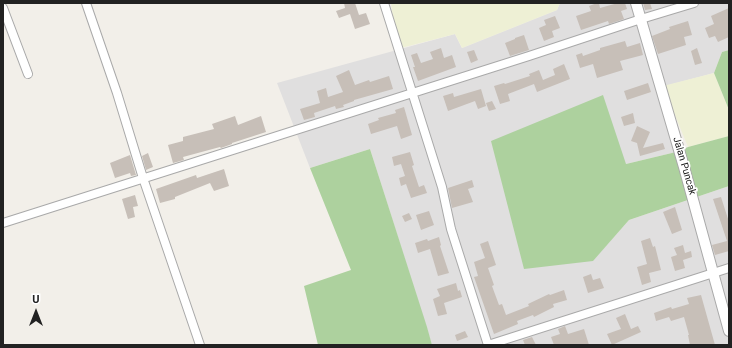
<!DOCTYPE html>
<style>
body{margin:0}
#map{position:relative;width:732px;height:348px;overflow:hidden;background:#f2efe9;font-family:Roboto,sans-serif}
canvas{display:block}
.frame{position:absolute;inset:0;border:4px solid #222;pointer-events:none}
.north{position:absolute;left:16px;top:292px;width:40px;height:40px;-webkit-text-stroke:3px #fff;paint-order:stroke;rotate:0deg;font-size:11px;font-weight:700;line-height:16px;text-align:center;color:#222}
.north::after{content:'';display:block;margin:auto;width:14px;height:18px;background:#222;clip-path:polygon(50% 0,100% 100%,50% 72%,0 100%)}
</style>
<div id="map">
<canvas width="732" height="348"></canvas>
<div class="frame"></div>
<div class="north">U</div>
</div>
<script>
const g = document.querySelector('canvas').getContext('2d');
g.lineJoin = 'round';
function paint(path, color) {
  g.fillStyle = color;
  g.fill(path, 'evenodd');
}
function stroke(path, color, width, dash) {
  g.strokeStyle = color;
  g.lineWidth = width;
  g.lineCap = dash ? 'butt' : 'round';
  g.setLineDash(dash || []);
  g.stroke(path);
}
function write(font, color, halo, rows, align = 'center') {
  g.font = font + ' Roboto,sans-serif';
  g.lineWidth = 3.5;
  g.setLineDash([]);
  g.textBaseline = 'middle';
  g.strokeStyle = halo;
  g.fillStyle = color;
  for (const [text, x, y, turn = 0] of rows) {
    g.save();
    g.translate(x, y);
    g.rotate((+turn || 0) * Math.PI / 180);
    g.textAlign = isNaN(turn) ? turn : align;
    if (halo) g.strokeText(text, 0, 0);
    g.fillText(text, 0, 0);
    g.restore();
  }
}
paint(new Path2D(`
 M 560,3 L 729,3 L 729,50 L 722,52 L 714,73 L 658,88 L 676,152 L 626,164 L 593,260 L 629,220 L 729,186 L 729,345 L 432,345 L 370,149 L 310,168 L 277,83 L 455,34 L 462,48 L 557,10 Z`), '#e0dfdf');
paint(new Path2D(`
 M 391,3 L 560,3 L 557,10 L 462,48 L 455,34 L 397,49 Z
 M 714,73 L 729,110 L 729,136 L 688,147 L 663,86 Z`), '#eef0d5');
paint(new Path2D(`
 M 729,50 L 729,110 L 714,73 L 722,52 Z
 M 603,95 L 626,164 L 676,152 L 688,147 L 729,136 L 729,186 L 629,220 L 593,261 L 524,269 L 491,141 Z
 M 370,149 L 427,327 L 432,345 L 318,345 L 304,286 L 351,270 L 310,168 Z`), '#add19e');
paint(new Path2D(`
 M 344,3 L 355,3 L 359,15 L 366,13 L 370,24 L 355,29 L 350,14 L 339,18 L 336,11 L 345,8 Z
 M 597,3 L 599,3 L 600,8 L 618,3 L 625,3 L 627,9 L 621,11 L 624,19 L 609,24 L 608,21 L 581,30 L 576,16 L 591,11 L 589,6 Z
 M 643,3 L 650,3 L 652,9 L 645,10 Z
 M 729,8 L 729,37 L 718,42 L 715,36 L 709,38 L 705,28 L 714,24 L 711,16 Z
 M 555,16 L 560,28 L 552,31 L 554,37 L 544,41 L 539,28 L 546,25 L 544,20 Z
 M 688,21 L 692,35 L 684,37 L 686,45 L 658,54 L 652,36 L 670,29 L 669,27 Z
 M 524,35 L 529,50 L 510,56 L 505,43 L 515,39 L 515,38 Z
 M 625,41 L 627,47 L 640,43 L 643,55 L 620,61 L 623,70 L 597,78 L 593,64 L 580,68 L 576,55 L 582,53 L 583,56 L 600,50 L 600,48 Z
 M 441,48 L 444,58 L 452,55 L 456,67 L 418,81 L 413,67 L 415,67 L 411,55 L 417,53 L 421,63 L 433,59 L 430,52 Z
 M 697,48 L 702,63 L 695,65 L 691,51 Z
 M 474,50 L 478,60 L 471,63 L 467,52 Z
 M 564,64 L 570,79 L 537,92 L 534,84 L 508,94 L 510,101 L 500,104 L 494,86 L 504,83 L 505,84 L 530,76 L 529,74 L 539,70 L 543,80 L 555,75 L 553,69 Z
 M 349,70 L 355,85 L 369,80 L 370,82 L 389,76 L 393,89 L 354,100 L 354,101 L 343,105 L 344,107 L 336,109 L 335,106 L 314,113 L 315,117 L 304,120 L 300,109 L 320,103 L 317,91 L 326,88 L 328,97 L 343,92 L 336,76 Z
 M 648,83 L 651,92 L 627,100 L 624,91 Z
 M 481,89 L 486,106 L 478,109 L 475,101 L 448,111 L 443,96 L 453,93 L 454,97 Z
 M 492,101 L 496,109 L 489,111 L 486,103 Z
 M 404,107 L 412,135 L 401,139 L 397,126 L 371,134 L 368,124 L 379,120 L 378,118 L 396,113 L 395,110 Z
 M 633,113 L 635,123 L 624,126 L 621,117 Z
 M 235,116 L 238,125 L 261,116 L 266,132 L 232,143 L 232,144 L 221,148 L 220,147 L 183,157 L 184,160 L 173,163 L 168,145 L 183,141 L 183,137 L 214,129 L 212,124 Z
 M 637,126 L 650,132 L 643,148 L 663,143 L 665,149 L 640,156 L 637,143 L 631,141 Z
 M 410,152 L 414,165 L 412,166 L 419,187 L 424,185 L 427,193 L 411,198 L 406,184 L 401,186 L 399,178 L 405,176 L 401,164 L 394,166 L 392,157 Z
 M 148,153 L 153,167 L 146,170 L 142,156 Z
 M 130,155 L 136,175 L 131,176 L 130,173 L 115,178 L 110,163 Z
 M 224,169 L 229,186 L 214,191 L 210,183 L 175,197 L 175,199 L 160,203 L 156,189 L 196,175 L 197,178 Z
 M 472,180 L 474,187 L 468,189 L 473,202 L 452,208 L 448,188 Z
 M 135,195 L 138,206 L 133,207 L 135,217 L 128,219 L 122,199 Z
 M 721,197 L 729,222 L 729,251 L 715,255 L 712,245 L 727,241 L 713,199 Z
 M 675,207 L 682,230 L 672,234 L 663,212 Z
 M 429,211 L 434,225 L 421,230 L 416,215 Z
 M 409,213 L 412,219 L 405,222 L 402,216 Z
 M 439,237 L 441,245 L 440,246 L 449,273 L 438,276 L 430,249 L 418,253 L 415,243 L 427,239 L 428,241 Z
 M 650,238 L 653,247 L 655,246 L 661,270 L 649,273 L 651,282 L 642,285 L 637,267 L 647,264 L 641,241 Z
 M 488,241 L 496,265 L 488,268 L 494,285 L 492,286 L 499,305 L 502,304 L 506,315 L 529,306 L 528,304 L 549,294 L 550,295 L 564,290 L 567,300 L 553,304 L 554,307 L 534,317 L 533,315 L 517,321 L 518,324 L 494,334 L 474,277 L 478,276 L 474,262 L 485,258 L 480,244 Z
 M 683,245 L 685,253 L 691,251 L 692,257 L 683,260 L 685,268 L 675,271 L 671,257 L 677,255 L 674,248 Z
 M 591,274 L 593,280 L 600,278 L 604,288 L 588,293 L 583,277 Z
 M 456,283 L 458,291 L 460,290 L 462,297 L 444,303 L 447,314 L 438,316 L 433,299 L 440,296 L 437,289 Z
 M 701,295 L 715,345 L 690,345 L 688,335 L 689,335 L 684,317 L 671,321 L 669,317 L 656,321 L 654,313 L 671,307 L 672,309 L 689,304 L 687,298 Z
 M 625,314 L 631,329 L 638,326 L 641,332 L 612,345 L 607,334 L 621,329 L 616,318 Z
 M 565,326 L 568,334 L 584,329 L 589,345 L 554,345 L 551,337 L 560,334 L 558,329 Z
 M 465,331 L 468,337 L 457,341 L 455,335 Z
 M 532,337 L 536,345 L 525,345 L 523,340 Z`), '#c7bfb8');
const minor = new Path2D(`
 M 86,3 L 117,93 L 143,178 L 200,345
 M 384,3 L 442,187 L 451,229 L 488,345
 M 3,8 L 28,74
 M 3,223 L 529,56 L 641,19 L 694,3
 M 488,345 L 729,268`);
const tertiary = new Path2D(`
 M 636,3 L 684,167 L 729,331`);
stroke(minor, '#a9a9a9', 10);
stroke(tertiary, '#a9a9a9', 12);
stroke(minor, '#fff', 8);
stroke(tertiary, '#fff', 10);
write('10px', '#222', '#fff', [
 ["Jalan Puncak",684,166,74]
]);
</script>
